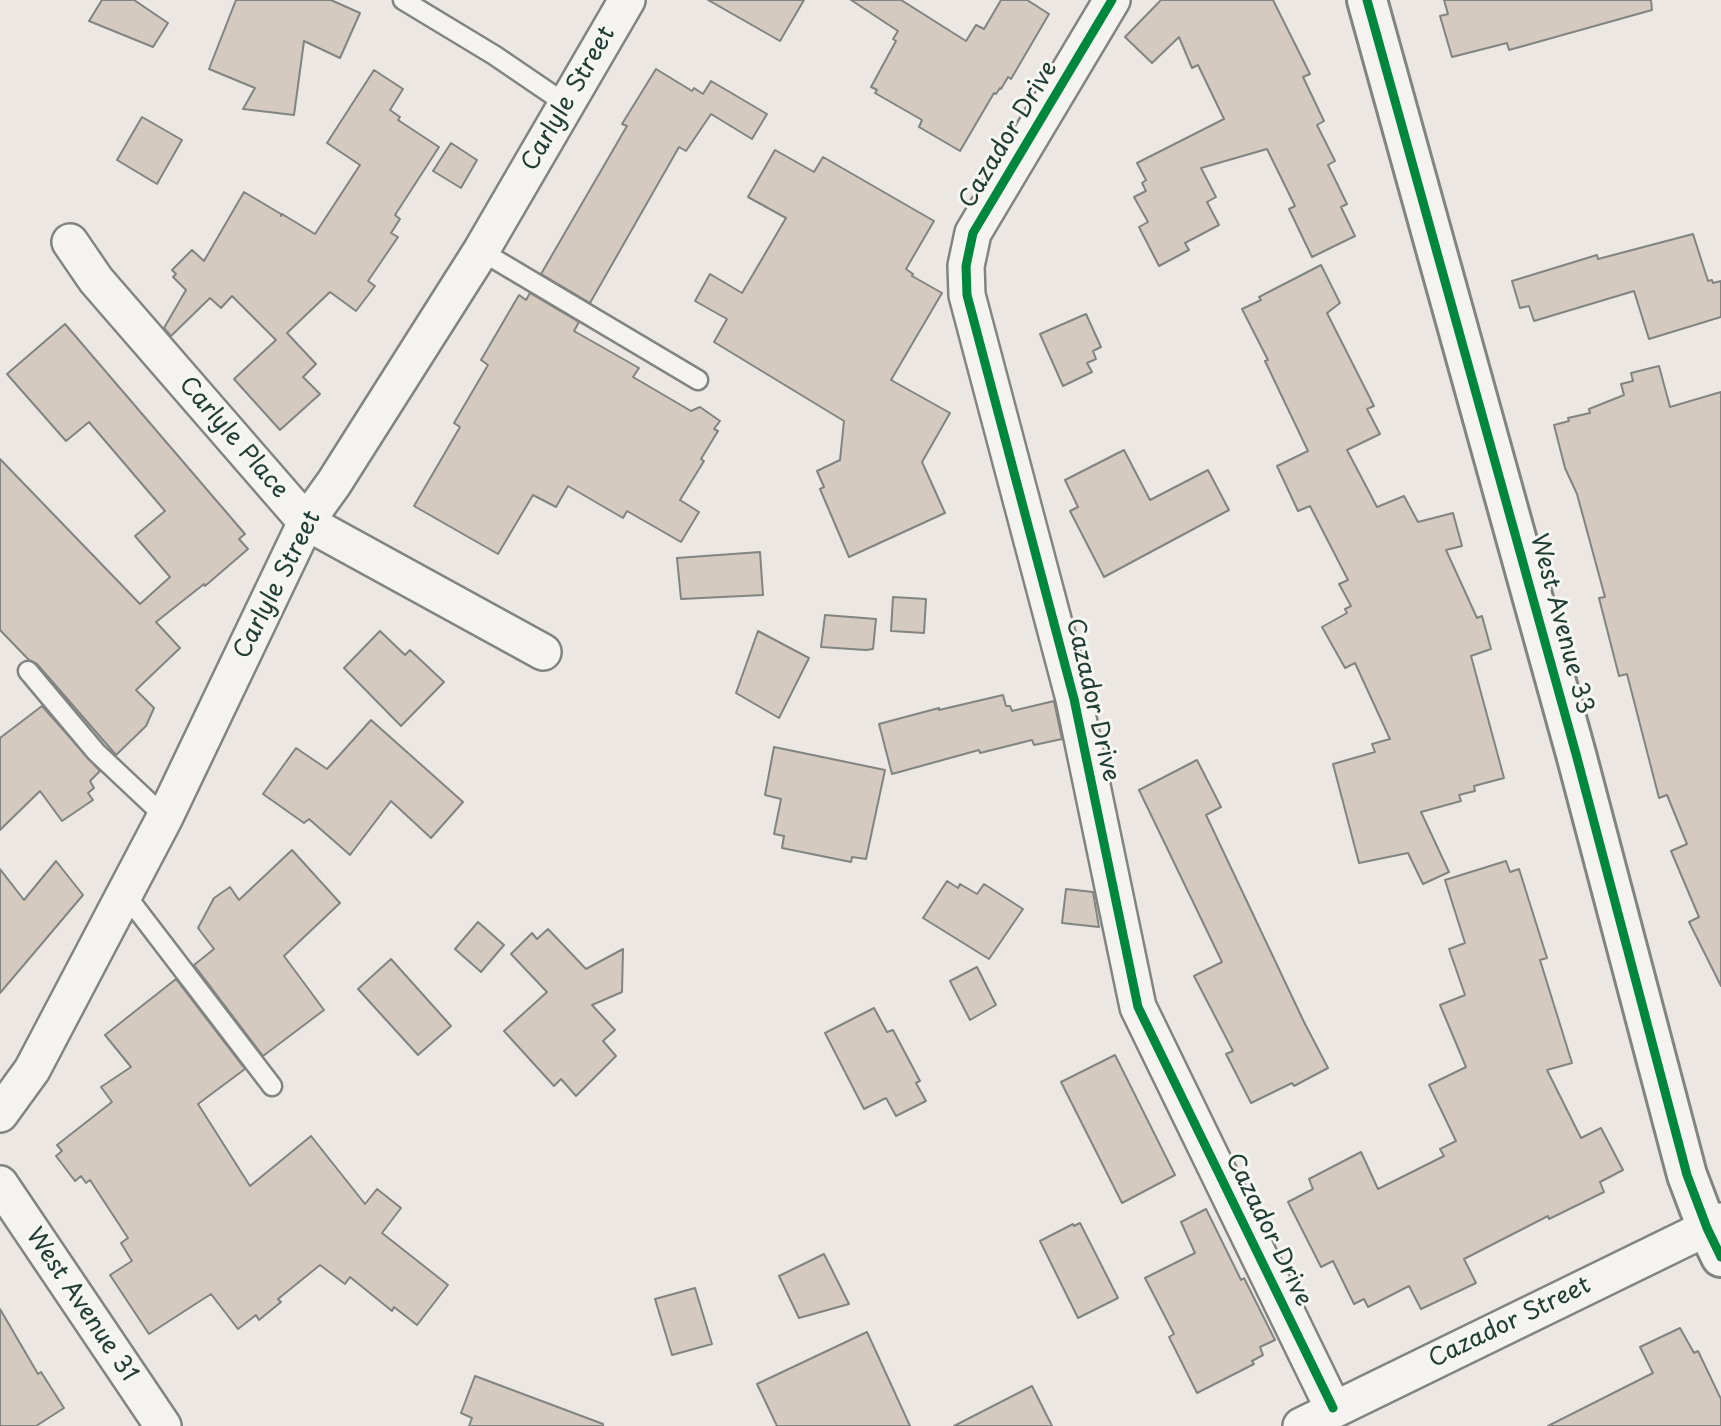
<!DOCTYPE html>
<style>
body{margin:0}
canvas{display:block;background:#ece7e2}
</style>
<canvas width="1721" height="1426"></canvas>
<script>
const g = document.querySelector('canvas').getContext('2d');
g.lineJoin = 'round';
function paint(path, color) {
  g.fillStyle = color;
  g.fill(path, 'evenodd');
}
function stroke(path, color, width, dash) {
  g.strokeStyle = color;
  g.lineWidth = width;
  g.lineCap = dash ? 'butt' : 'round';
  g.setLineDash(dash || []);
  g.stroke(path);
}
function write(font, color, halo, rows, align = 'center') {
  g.font = font + ' "Playpen Sans",sans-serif';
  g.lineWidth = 6;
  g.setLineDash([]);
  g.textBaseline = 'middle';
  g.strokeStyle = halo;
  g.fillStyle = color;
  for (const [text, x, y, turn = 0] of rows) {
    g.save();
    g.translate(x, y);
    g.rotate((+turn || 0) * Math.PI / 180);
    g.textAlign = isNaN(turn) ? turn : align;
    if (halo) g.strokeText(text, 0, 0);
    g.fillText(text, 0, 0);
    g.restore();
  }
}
const building = new Path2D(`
 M 102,0 L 134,0 L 168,23 L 153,47 L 89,21 Z
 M 236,0 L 331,0 L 360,13 L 340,58 L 304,41 L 294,115 L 243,109 L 255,88 L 209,69 Z
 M 708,0 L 804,0 L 780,41 Z
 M 851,0 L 901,0 L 966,41 L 976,25 L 984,29 L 1001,0 L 1027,0 L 1049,14 L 1011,79 L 1008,77 L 1001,89 L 1000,88 L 996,94 L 994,93 L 960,151 L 919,127 L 922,120 L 875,93 L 877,90 L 871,87 L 896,41 L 893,39 L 898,31 Z
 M 1161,0 L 1273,0 L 1310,74 L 1303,77 L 1324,121 L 1317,125 L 1335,161 L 1328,165 L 1347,204 L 1341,207 L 1355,236 L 1312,257 L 1289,209 L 1295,206 L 1267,149 L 1201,168 L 1216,197 L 1207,202 L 1219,225 L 1185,243 L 1189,250 L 1159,266 L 1139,227 L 1148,222 L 1134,197 L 1146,191 L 1142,183 L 1146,180 L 1137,163 L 1224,119 L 1198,65 L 1192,68 L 1179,37 L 1152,63 L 1125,37 Z
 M 1444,0 L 1651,0 L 1652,10 L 1509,50 L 1507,43 L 1452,57 L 1440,16 L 1448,14 Z
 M 656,69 L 692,91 L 694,88 L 703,94 L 711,81 L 767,114 L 752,139 L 711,114 L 686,151 L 679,147 L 590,303 L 541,274 L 627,126 L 622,124 Z
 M 374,70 L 403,89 L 390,110 L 400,117 L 398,120 L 439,147 L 395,215 L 400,219 L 391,233 L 398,237 L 368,281 L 375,286 L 356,311 L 330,292 L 287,333 L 316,364 L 303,377 L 320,394 L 280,430 L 234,379 L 276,340 L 232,296 L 221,308 L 210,298 L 171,336 L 164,328 L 186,290 L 173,277 L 176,274 L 172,270 L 192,250 L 204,261 L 244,192 L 281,214 L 281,216 L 282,214 L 315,234 L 360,165 L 327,143 Z
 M 142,117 L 182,140 L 157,184 L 117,160 Z
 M 451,143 L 477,160 L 461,188 L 433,171 Z
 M 775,150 L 814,172 L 823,157 L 934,221 L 906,269 L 913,274 L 912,276 L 942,293 L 891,380 L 950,413 L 922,462 L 945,513 L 849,557 L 820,489 L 824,487 L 817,471 L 840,460 L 844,421 L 714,342 L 727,319 L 695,301 L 710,274 L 742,293 L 786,218 L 748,197 Z
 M 1693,234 L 1708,281 L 1712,280 L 1713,283 L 1721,281 L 1721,317 L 1649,339 L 1634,291 L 1534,321 L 1529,306 L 1520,308 L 1512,281 L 1597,255 L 1598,259 Z
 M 1321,265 L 1340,303 L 1327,313 L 1374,406 L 1367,409 L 1380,434 L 1347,450 L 1377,507 L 1404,496 L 1418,522 L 1453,513 L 1462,546 L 1446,550 L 1477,618 L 1482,616 L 1491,649 L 1471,656 L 1504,778 L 1474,786 L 1475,791 L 1459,795 L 1461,801 L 1421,812 L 1449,872 L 1423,884 L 1408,853 L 1359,863 L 1333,764 L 1375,752 L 1372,744 L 1390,739 L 1355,663 L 1345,668 L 1322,627 L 1347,613 L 1345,609 L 1351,606 L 1339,584 L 1348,580 L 1310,506 L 1298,511 L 1277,466 L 1308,451 L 1265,361 L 1268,360 L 1242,309 L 1261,300 L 1259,297 Z
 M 530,293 L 579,322 L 574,331 L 639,368 L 633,377 L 691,411 L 700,407 L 720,421 L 714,429 L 718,431 L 701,459 L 704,461 L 680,500 L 699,512 L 681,542 L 627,511 L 623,518 L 568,486 L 556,507 L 533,495 L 498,554 L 414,506 L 460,427 L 454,423 L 488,365 L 481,360 L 519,295 L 526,300 Z
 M 1086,314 L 1101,347 L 1093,351 L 1096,359 L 1087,363 L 1092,372 L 1063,386 L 1040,334 Z
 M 65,324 L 245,534 L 239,539 L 248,549 L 205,586 L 204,584 L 156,622 L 180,648 L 136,690 L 154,708 L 146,726 L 116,755 L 37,664 L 29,660 L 0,630 L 0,459 L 140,604 L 170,577 L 135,536 L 165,511 L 89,422 L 66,441 L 7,374 Z
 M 1659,366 L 1670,407 L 1721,392 L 1721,986 L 1689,922 L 1699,917 L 1671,851 L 1687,844 L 1667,795 L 1659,798 L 1627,674 L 1619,676 L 1599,598 L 1605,597 L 1577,494 L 1565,468 L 1554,425 L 1569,421 L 1568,418 L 1590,413 L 1589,409 L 1624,395 L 1621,384 L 1633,381 L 1631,373 Z
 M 1124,450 L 1150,500 L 1208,470 L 1229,510 L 1104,577 L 1070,511 L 1078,507 L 1065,480 Z
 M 760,552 L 763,595 L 681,599 L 677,558 Z
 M 893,597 L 926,599 L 924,633 L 891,631 Z
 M 825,615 L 876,619 L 873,649 L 866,650 L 821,647 Z
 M 380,631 L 405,655 L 410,650 L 444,682 L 401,726 L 344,668 Z
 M 758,631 L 809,658 L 779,718 L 736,693 Z
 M 1003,695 L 1006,706 L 1010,706 L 1012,711 L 1054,701 L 1062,739 L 1034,745 L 1032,740 L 980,753 L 979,750 L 892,774 L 879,724 L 939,708 L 939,710 Z
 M 42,706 L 100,771 L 90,781 L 94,788 L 88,793 L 93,800 L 62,821 L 40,791 L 0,830 L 0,738 Z
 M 371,720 L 463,802 L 431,838 L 391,801 L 350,855 L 309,819 L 304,823 L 263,794 L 296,748 L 327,769 Z
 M 774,747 L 885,770 L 866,859 L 852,857 L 851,862 L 782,848 L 784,836 L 774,834 L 781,799 L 765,795 Z
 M 1197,760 L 1221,807 L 1206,815 L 1304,1022 L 1328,1068 L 1294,1086 L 1292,1083 L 1251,1103 L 1226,1054 L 1233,1051 L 1194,976 L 1222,962 L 1139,790 Z
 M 292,850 L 340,903 L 284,956 L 324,1010 L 263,1056 L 194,965 L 214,949 L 198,928 L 214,898 L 230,887 L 239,900 Z
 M 56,861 L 83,895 L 0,993 L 0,869 L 24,900 Z
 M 1506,861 L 1510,872 L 1519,869 L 1547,958 L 1540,960 L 1572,1063 L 1547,1070 L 1581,1138 L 1601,1128 L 1623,1170 L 1600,1182 L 1604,1192 L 1549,1219 L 1548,1216 L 1464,1259 L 1476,1283 L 1421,1309 L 1409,1286 L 1368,1307 L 1364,1299 L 1354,1304 L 1333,1261 L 1321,1267 L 1288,1202 L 1313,1189 L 1309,1179 L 1361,1152 L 1378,1189 L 1444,1156 L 1440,1149 L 1456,1141 L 1429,1085 L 1466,1067 L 1440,1005 L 1465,995 L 1449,949 L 1465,943 L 1445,880 Z
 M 947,881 L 958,888 L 960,884 L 977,894 L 984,884 L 1023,909 L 989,959 L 923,918 Z
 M 1066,889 L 1093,892 L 1099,927 L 1062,923 Z
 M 478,922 L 504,945 L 481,972 L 455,949 Z
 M 548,929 L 586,969 L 623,949 L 622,992 L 592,1005 L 615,1030 L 603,1041 L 616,1056 L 576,1096 L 561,1079 L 554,1086 L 504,1031 L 547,992 L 511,954 L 532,933 L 537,939 Z
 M 391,959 L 451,1026 L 418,1055 L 358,989 Z
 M 977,967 L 996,1005 L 970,1020 L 950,981 Z
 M 176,979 L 245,1069 L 198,1104 L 250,1186 L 311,1136 L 365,1204 L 377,1189 L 401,1208 L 382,1233 L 448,1285 L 417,1325 L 394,1307 L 392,1311 L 350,1277 L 345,1284 L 320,1265 L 278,1299 L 281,1302 L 259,1320 L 256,1315 L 238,1329 L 211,1294 L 149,1334 L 110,1275 L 132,1261 L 121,1243 L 128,1238 L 90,1180 L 86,1183 L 81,1176 L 75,1181 L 56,1156 L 62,1151 L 57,1145 L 112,1102 L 101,1087 L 131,1067 L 105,1035 Z
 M 874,1008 L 887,1032 L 893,1030 L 920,1081 L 916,1083 L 926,1101 L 896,1116 L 886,1098 L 864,1109 L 825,1033 Z
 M 1115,1055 L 1175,1175 L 1122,1203 L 1061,1082 Z
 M 1206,1209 L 1241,1280 L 1244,1278 L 1275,1340 L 1260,1347 L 1263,1355 L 1252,1361 L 1254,1364 L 1197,1393 L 1169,1337 L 1174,1334 L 1145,1278 L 1195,1253 L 1181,1222 Z
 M 1080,1223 L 1118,1298 L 1078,1318 L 1040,1241 L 1073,1224 L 1074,1226 Z
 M 824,1254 L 849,1304 L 799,1318 L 779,1276 Z
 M 695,1288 L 712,1344 L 672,1355 L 655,1299 Z
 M 0,1309 L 38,1374 L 41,1372 L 64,1408 L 36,1426 L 0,1426 Z
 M 1680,1328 L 1694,1353 L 1698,1351 L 1721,1399 L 1721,1426 L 1548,1426 L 1653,1373 L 1640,1347 Z
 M 867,1332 L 910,1426 L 777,1426 L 757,1384 Z
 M 475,1376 L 603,1424 L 603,1426 L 469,1426 L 472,1418 L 461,1413 Z
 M 1032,1386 L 1052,1426 L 954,1426 Z`);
paint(building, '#d4cac0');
stroke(building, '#818480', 2);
const lane = new Path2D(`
 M 403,0 L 494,55 L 566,104
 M 481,251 L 698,380
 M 28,671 L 96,752 L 165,817
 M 125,894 L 272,1086`);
const street = new Path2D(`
 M 1112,0 L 973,233 L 966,266 L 967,295 L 1074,699 L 1138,1007 L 1333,1408
 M 70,242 L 96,280 L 306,522 L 543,652
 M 0,1114 L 32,1070 L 165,817 L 306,522 L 334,483 L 481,251 L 627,0
 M 0,1184 L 163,1426
 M 1301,1426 L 1721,1221`);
const secondary = new Path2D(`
 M 1367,0 L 1576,754 L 1687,1175 L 1707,1228 L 1721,1257`);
stroke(lane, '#818480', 23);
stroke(street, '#818480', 40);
stroke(secondary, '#818480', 44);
stroke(lane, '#f4f3f0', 18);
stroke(street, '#f4f3f0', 35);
stroke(secondary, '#f4f3f0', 38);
stroke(new Path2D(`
 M 1112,0 L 973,233 L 966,266 L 967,295 L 1074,699 L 1138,1007 L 1333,1408
 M 1367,0 L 1576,754 L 1687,1175 L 1707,1228 L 1721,1257`), '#00873e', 9);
write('24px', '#1f3d34', '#f6f6f2', [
 ["Carlyle Street",569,99,-60],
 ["Cazador Drive",1009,135,-59],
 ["Carlyle Place",233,438,49],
 ["Carlyle Street",278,585,-63],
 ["West Avenue 33",1561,624,75],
 ["Cazador Drive",1092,700,77],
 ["Cazador Drive",1268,1230,64],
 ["West Avenue 31",81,1305,56],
 ["Cazador Street",1510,1323,-26]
]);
</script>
